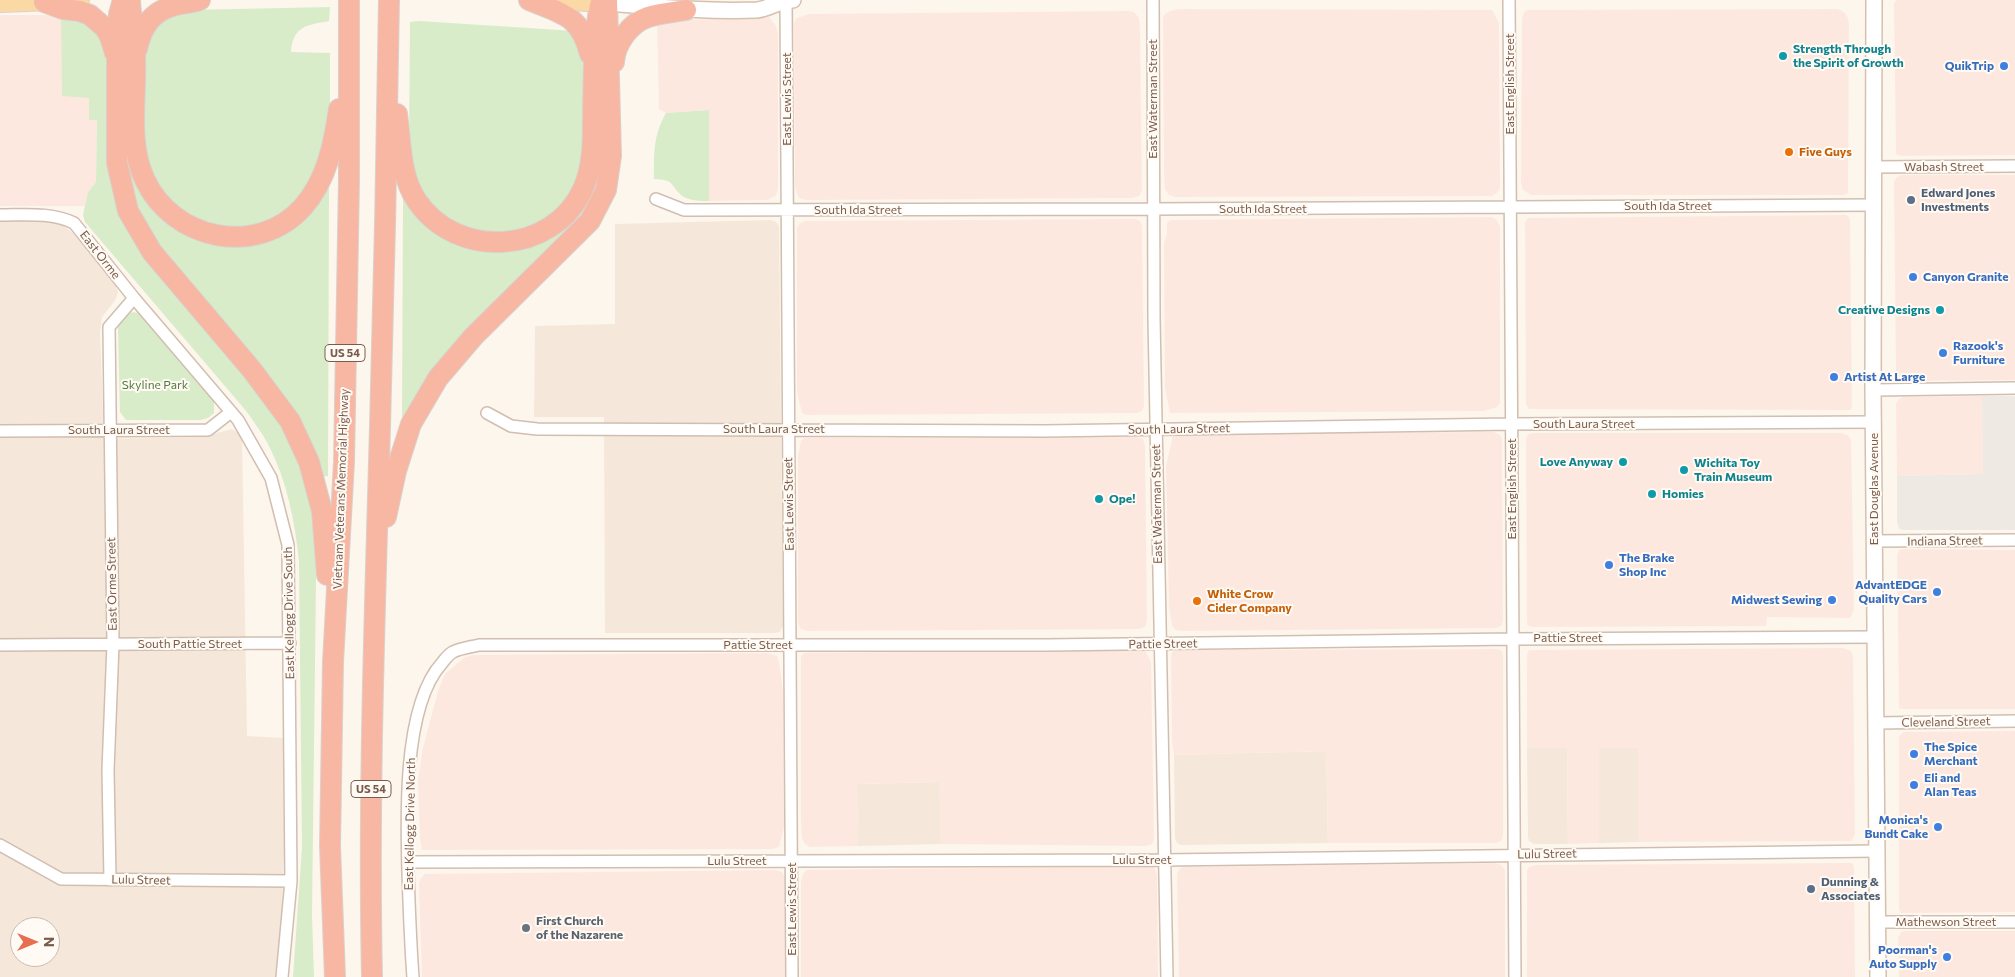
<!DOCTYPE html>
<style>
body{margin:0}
#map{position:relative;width:2015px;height:977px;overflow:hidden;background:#fdf6ec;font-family:Commissioner,sans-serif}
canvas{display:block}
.north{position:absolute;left:10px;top:917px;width:50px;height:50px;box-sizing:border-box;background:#fffaf3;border:1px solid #cabbb1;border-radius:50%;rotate:90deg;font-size:14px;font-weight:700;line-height:20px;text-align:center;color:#7a5c4d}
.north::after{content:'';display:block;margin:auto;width:18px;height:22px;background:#e76f51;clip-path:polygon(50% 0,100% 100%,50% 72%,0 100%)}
</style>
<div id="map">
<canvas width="2015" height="977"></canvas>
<div class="north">N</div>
</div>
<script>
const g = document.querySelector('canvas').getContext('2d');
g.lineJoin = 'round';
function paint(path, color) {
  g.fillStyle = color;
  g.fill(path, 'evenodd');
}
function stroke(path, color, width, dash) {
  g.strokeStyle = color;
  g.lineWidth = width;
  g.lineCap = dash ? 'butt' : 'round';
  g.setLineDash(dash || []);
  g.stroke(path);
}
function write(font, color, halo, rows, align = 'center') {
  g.font = font + ' Commissioner,sans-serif';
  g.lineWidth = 4;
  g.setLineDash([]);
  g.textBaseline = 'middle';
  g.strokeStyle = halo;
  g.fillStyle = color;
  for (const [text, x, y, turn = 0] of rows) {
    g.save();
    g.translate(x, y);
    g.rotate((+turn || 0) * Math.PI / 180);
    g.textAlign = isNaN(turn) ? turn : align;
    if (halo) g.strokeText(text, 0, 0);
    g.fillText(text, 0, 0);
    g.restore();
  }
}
paint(new Path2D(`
 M 36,219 L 60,222 L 75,235 L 115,284 L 118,292 L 116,299 L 102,317 L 100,333 L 104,439 L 202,437 L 232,429 L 237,432 L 242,438 L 247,736 L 283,738 L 284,857 L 282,909 L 275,977 L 0,977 L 0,220 ZM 20,927 L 50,927 L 50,957 L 20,957 Z
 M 771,220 L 776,222 L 779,226 L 783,626 L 780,632 L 774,633 L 605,633 L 604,417 L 534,417 L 535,326 L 615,324 L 615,224 Z
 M 1527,748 L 1567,748 L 1568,844 L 1534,844 L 1529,841 L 1528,837 Z
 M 1599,748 L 1638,748 L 1638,842 L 1599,843 Z
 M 1326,751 L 1328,843 L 1181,845 L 1177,843 L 1175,838 L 1174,755 Z
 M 940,782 L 941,844 L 858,846 L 857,784 Z`), '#f5e8da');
paint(new Path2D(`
 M 1897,0 L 2015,0 L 2015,155 L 1901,156 L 1896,154 L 1894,3 Z
 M 1179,9 L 1492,10 L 1499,23 L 1500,187 L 1497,193 L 1492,196 L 1175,197 L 1169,195 L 1165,189 L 1164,173 L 1163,19 L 1164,15 L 1170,11 Z
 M 1838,9 L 1844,12 L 1848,18 L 1849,25 L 1848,193 L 1843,195 L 1531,195 L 1523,190 L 1521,183 L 1522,19 L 1524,12 L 1529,10 Z
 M 1128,11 L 1134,12 L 1139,18 L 1140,29 L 1142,191 L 1139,196 L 1133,198 L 806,200 L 799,198 L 795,187 L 794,23 L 797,18 L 809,14 Z
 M 0,15 L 61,15 L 97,119 L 96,182 L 88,192 L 85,206 L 0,206 Z
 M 769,17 L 776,26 L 778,34 L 778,189 L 776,195 L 768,200 L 709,201 L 709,110 L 666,113 L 659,109 L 657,21 Z
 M 1902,175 L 2015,175 L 2015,380 L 1903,381 L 1898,378 L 1896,372 L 1894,182 L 1897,177 Z
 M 1846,215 L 1849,217 L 1850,222 L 1852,406 L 1850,410 L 1529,409 L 1526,404 L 1525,222 L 1528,218 Z
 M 1492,217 L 1497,220 L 1500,227 L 1500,403 L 1497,407 L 1484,411 L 1170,413 L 1165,388 L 1164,244 L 1167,233 L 1167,223 L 1170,220 Z
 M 1136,219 L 1140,221 L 1142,226 L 1144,406 L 1142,411 L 1137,413 L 806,415 L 802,413 L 797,392 L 797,228 L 800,223 L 805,221 Z
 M 1982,396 L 1983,474 L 1897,476 L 1896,404 L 1899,399 L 1903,397 Z
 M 1494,432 L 1500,435 L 1502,439 L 1503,621 L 1501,626 L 1496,628 L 1182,631 L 1176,630 L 1172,626 L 1169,605 L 1166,466 L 1173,436 L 1179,434 Z
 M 1533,433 L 1842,433 L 1848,435 L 1851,440 L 1854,609 L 1852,615 L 1849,618 L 1767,617 L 1766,626 L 1532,627 L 1527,625 L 1526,441 L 1527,435 Z
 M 1137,437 L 1143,439 L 1145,446 L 1147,621 L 1145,627 L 1139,629 L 807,631 L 801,629 L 798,623 L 798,457 L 801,441 L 804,438 Z
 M 1905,549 L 2015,550 L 2015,709 L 1903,709 L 1899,708 L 1897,556 L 1899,550 Z
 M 1843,648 L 1851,651 L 1853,656 L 1855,834 L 1851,841 L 1638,842 L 1638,748 L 1599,748 L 1599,843 L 1568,844 L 1567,748 L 1527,748 L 1527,655 L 1529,650 Z
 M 1498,649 L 1502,651 L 1503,657 L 1503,835 L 1501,841 L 1496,843 L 1328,843 L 1326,751 L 1174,755 L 1172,742 L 1171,659 L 1172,652 L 1178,650 Z
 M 1145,650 L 1151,662 L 1154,839 L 1152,844 L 1146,846 L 941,844 L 939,782 L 857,784 L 858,846 L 810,847 L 805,844 L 802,838 L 801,822 L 801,657 L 804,653 Z
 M 768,653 L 777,656 L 779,662 L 783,692 L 784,827 L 779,847 L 772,849 L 422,850 L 420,839 L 418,780 L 423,748 L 438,691 L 445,674 L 465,657 L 473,655 Z
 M 2015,731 L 2015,912 L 1901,913 L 1899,909 L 1899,736 L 1904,732 Z
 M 1494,863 L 1501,865 L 1505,870 L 1505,977 L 1179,977 L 1177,874 L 1180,868 L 1185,867 Z
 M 1846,863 L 1852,863 L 1854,867 L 1855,977 L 1527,977 L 1527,871 L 1529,867 L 1536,865 Z
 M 1151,866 L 1155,869 L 1157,874 L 1158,977 L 801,977 L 801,881 L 803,874 L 807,870 Z
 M 776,870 L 782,872 L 785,878 L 785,977 L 422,977 L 419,884 L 421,878 L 425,874 Z
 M 1905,931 L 2015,931 L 2015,977 L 1899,977 L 1898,938 L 1901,932 Z`), '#fde8e0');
paint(new Path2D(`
 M 1982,396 L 2015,396 L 2015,530 L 1903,530 L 1899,529 L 1897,522 L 1897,476 L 1983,474 Z`), '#efe9e4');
paint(new Path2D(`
 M 330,7 L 329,21 C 307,25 293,26 291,52 L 330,53 L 330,124 L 314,176 L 290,210 L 267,224 L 221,229 L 180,212 L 150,176 L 143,136 L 144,46 C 152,21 166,15 189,10 Z
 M 61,15 L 86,19 L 108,48 L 111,177 L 290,430 L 318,530 L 316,580 L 312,915 L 314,977 L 293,977 L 302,848 L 299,562 C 295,521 287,481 268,444 C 262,433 254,422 247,412 L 85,222 L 83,215 L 88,192 L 96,182 L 97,120 L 89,120 L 89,98 L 62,96 Z
 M 419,21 L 575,31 L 586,51 L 586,161 L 572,196 L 548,220 L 513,235 L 461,231 L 421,198 L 409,153 L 410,22 Z
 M 709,110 L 709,201 C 700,201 689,201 681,195 C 669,183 674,180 654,179 C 654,153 653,136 666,113 Z
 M 128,138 L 142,190 L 239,243 L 324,184 L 329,188 L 328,476 L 321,477 L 164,255 L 136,210 L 125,165 Z
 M 605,149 L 593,207 L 403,421 L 402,418 L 403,197 L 407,196 L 440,231 L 542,237 Z
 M 133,312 L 141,314 L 214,399 L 214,413 L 208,418 L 201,420 L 126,420 L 120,412 L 118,328 C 121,319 123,315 133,312 Z`), '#d8ecc9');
const minor = new Path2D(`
 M 786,0 L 792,977
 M 1153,0 L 1154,319 L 1167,977
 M 1509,0 L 1515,977
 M 1873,167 L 2015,166
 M 656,199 L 684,210 L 1153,209 L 1873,205
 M 0,215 C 25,215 51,212 74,223 L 134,298 L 238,420 L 271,478 L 288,545 L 291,881 L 282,977
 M 1873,390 L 2015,388
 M 487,413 L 511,426 L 537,429 L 1045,431 L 1511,424 L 1874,422
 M 0,431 L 208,430 L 231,412
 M 1874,541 L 2015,540
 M 0,645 L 290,643
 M 1876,723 L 2015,721
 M 0,845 L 61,879 L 291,881
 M 408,862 L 1164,860 L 1877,851
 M 110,880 L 108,770 L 113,644 L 109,327 L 134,298
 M 1878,922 L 2015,922
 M 413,977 C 411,952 410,926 409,901 C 407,839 399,710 442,663 C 445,659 449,654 453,652 C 460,648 471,647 479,645 L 1047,645 L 1513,639 L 1875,637`);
const secondary = new Path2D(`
 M 1874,0 L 1873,390 L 1878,977
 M 607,3 C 657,7 707,12 757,10 C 769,9 780,0 793,0`);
const primary = new Path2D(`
 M 549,0 L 607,3
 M 0,3 L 80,0`);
const motorway = new Path2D(`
 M 123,0 L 119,14 L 117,57 L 117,163 L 128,211 L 152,252 L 252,370 L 290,421 L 309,462 L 322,511 L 327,575
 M 130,0 C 131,19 135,38 135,57 C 137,96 127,143 145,180 C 173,240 257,258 303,207 C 327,180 334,143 339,109
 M 529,0 C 563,14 580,15 590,54
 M 44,2 L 63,9 L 80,11 L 90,15 L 105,28 L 110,37 L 115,53
 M 137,49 C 142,26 152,11 176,5 C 184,3 192,3 200,0
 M 614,62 C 615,44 630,23 648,17 C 660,13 674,12 686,10
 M 397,114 C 401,142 400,177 417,201 C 457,260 553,255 583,189 C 594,164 593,137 593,110 C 594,75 593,40 600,5
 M 386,517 L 396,471 L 411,424 L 438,378 L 473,337 L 590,221 L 606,190 L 611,156 L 607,0
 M 335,977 L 330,846 L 333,662 L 344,462 L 349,180 L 349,0
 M 372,977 C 368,794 375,610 380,427 C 384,285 387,142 389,0`);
stroke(minor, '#d1beb0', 14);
stroke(secondary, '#d6c0b0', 18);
stroke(primary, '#dad1cd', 20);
stroke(motorway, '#dad1cd', 22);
stroke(minor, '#fff', 11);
stroke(secondary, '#fff', 15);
stroke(primary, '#fbd9a5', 18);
stroke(motorway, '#f7b7a3', 20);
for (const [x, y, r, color] of [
 [1783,56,5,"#0f9aa8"],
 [2004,66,5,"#3f7fe0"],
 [1789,152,5,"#e8710a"],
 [1911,200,5,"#5c6f8a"],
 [1913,277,5,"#3f7fe0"],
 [1940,310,5,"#0f9aa8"],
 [1943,353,5,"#3f7fe0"],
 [1834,377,5,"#3f7fe0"],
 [1623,462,5,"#0f9aa8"],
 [1684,470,5,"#0f9aa8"],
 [1652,494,5,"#0f9aa8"],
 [1099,499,5,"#0f9aa8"],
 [1609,565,5,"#3f7fe0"],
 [1937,592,5,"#3f7fe0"],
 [1832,600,5,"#3f7fe0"],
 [1197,601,5,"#e8710a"],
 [1914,754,5,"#3f7fe0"],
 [1914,785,5,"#3f7fe0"],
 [1938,827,5,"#3f7fe0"],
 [1811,889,5,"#5c6f8a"],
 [526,928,5,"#6b7280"],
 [1947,957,5,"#3f7fe0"]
]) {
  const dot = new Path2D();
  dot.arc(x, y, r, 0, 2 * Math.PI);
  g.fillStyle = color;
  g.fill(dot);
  stroke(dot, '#fffaf3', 2);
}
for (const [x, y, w] of [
 [345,353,40],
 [371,789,40]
]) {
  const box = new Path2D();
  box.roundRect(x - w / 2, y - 8.5, w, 17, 4);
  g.fillStyle = '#fffaf3';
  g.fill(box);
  stroke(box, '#7a5c4d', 1);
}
write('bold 11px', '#7a5c4d', null, [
 ["US 54",345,353],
 ["US 54",371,789]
]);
write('bold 12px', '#0d838f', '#fffaf3', [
 ["Strength Through",1793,49],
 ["the Spirit of Growth",1793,63],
 ["Creative Designs",1930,310,"right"],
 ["Love Anyway",1613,462,"right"],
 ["Wichita Toy",1694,463],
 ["Train Museum",1694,477],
 ["Homies",1662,494],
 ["Ope!",1109,499]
], 'left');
write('bold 12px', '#366cbe', '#fffaf3', [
 ["QuikTrip",1994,66,"right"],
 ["Canyon Granite",1923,277],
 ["Razook's",1953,346],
 ["Furniture",1953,360],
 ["Artist At Large",1844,377],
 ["The Brake",1619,558],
 ["Shop Inc",1619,572],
 ["AdvantEDGE",1927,585,"right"],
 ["Quality Cars",1927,599,"right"],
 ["Midwest Sewing",1822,600,"right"],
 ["The Spice",1924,747],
 ["Merchant",1924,761],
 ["Eli and",1924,778],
 ["Alan Teas",1924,792],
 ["Monica's",1928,820,"right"],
 ["Bundt Cake",1928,834,"right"],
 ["Poorman's",1937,950,"right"],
 ["Auto Supply",1937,964,"right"]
], 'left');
write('12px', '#7a5c4d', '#fffaf3', [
 ["East English Street",1510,84,-90],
 ["East Lewis Street",787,99,-90],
 ["East Waterman Street",1153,99,-90],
 ["Wabash Street",1944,167],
 ["South Ida Street",1668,206],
 ["South Ida Street",1263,209],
 ["South Ida Street",858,210],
 ["East Orme",100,255,52],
 ["South Laura Street",1584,424],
 ["South Laura Street",774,429],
 ["South Laura Street",1179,429,-1],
 ["South Laura Street",119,430],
 ["Vietnam Veterans Memorial Highway",341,489,-88],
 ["East English Street",1512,489,-90],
 ["East Douglas Avenue",1874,489,-90],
 ["East Lewis Street",789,504,-91],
 ["East Waterman Street",1157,504,-91],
 ["Indiana Street",1945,541,-1],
 ["East Orme Street",112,584,-91],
 ["East Kellogg Drive South",289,613,-91],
 ["Pattie Street",1568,638],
 ["South Pattie Street",190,644],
 ["Pattie Street",1163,644,-1],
 ["Pattie Street",758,645],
 ["Cleveland Street",1946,722,-1],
 ["East Kellogg Drive North",410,824,-89],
 ["Lulu Street",1547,854,-1],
 ["Lulu Street",1142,860],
 ["Lulu Street",737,861],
 ["Lulu Street",141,880,1],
 ["East Lewis Street",792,909,-90],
 ["Mathewson Street",1946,922]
]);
write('bold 12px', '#c56008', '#fffaf3', [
 ["Five Guys",1799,152],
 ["White Crow",1207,594],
 ["Cider Company",1207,608]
], 'left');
write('bold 12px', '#4e5e75', '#fffaf3', [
 ["Edward Jones",1921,193],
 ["Investments",1921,207],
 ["Dunning &",1821,882],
 ["Associates",1821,896]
], 'left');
write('12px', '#537a41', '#fffaf3', [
 ["Skyline Park",155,385]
]);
write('bold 12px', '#5b616d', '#fffaf3', [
 ["First Church",536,921],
 ["of the Nazarene",536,935]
], 'left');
</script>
